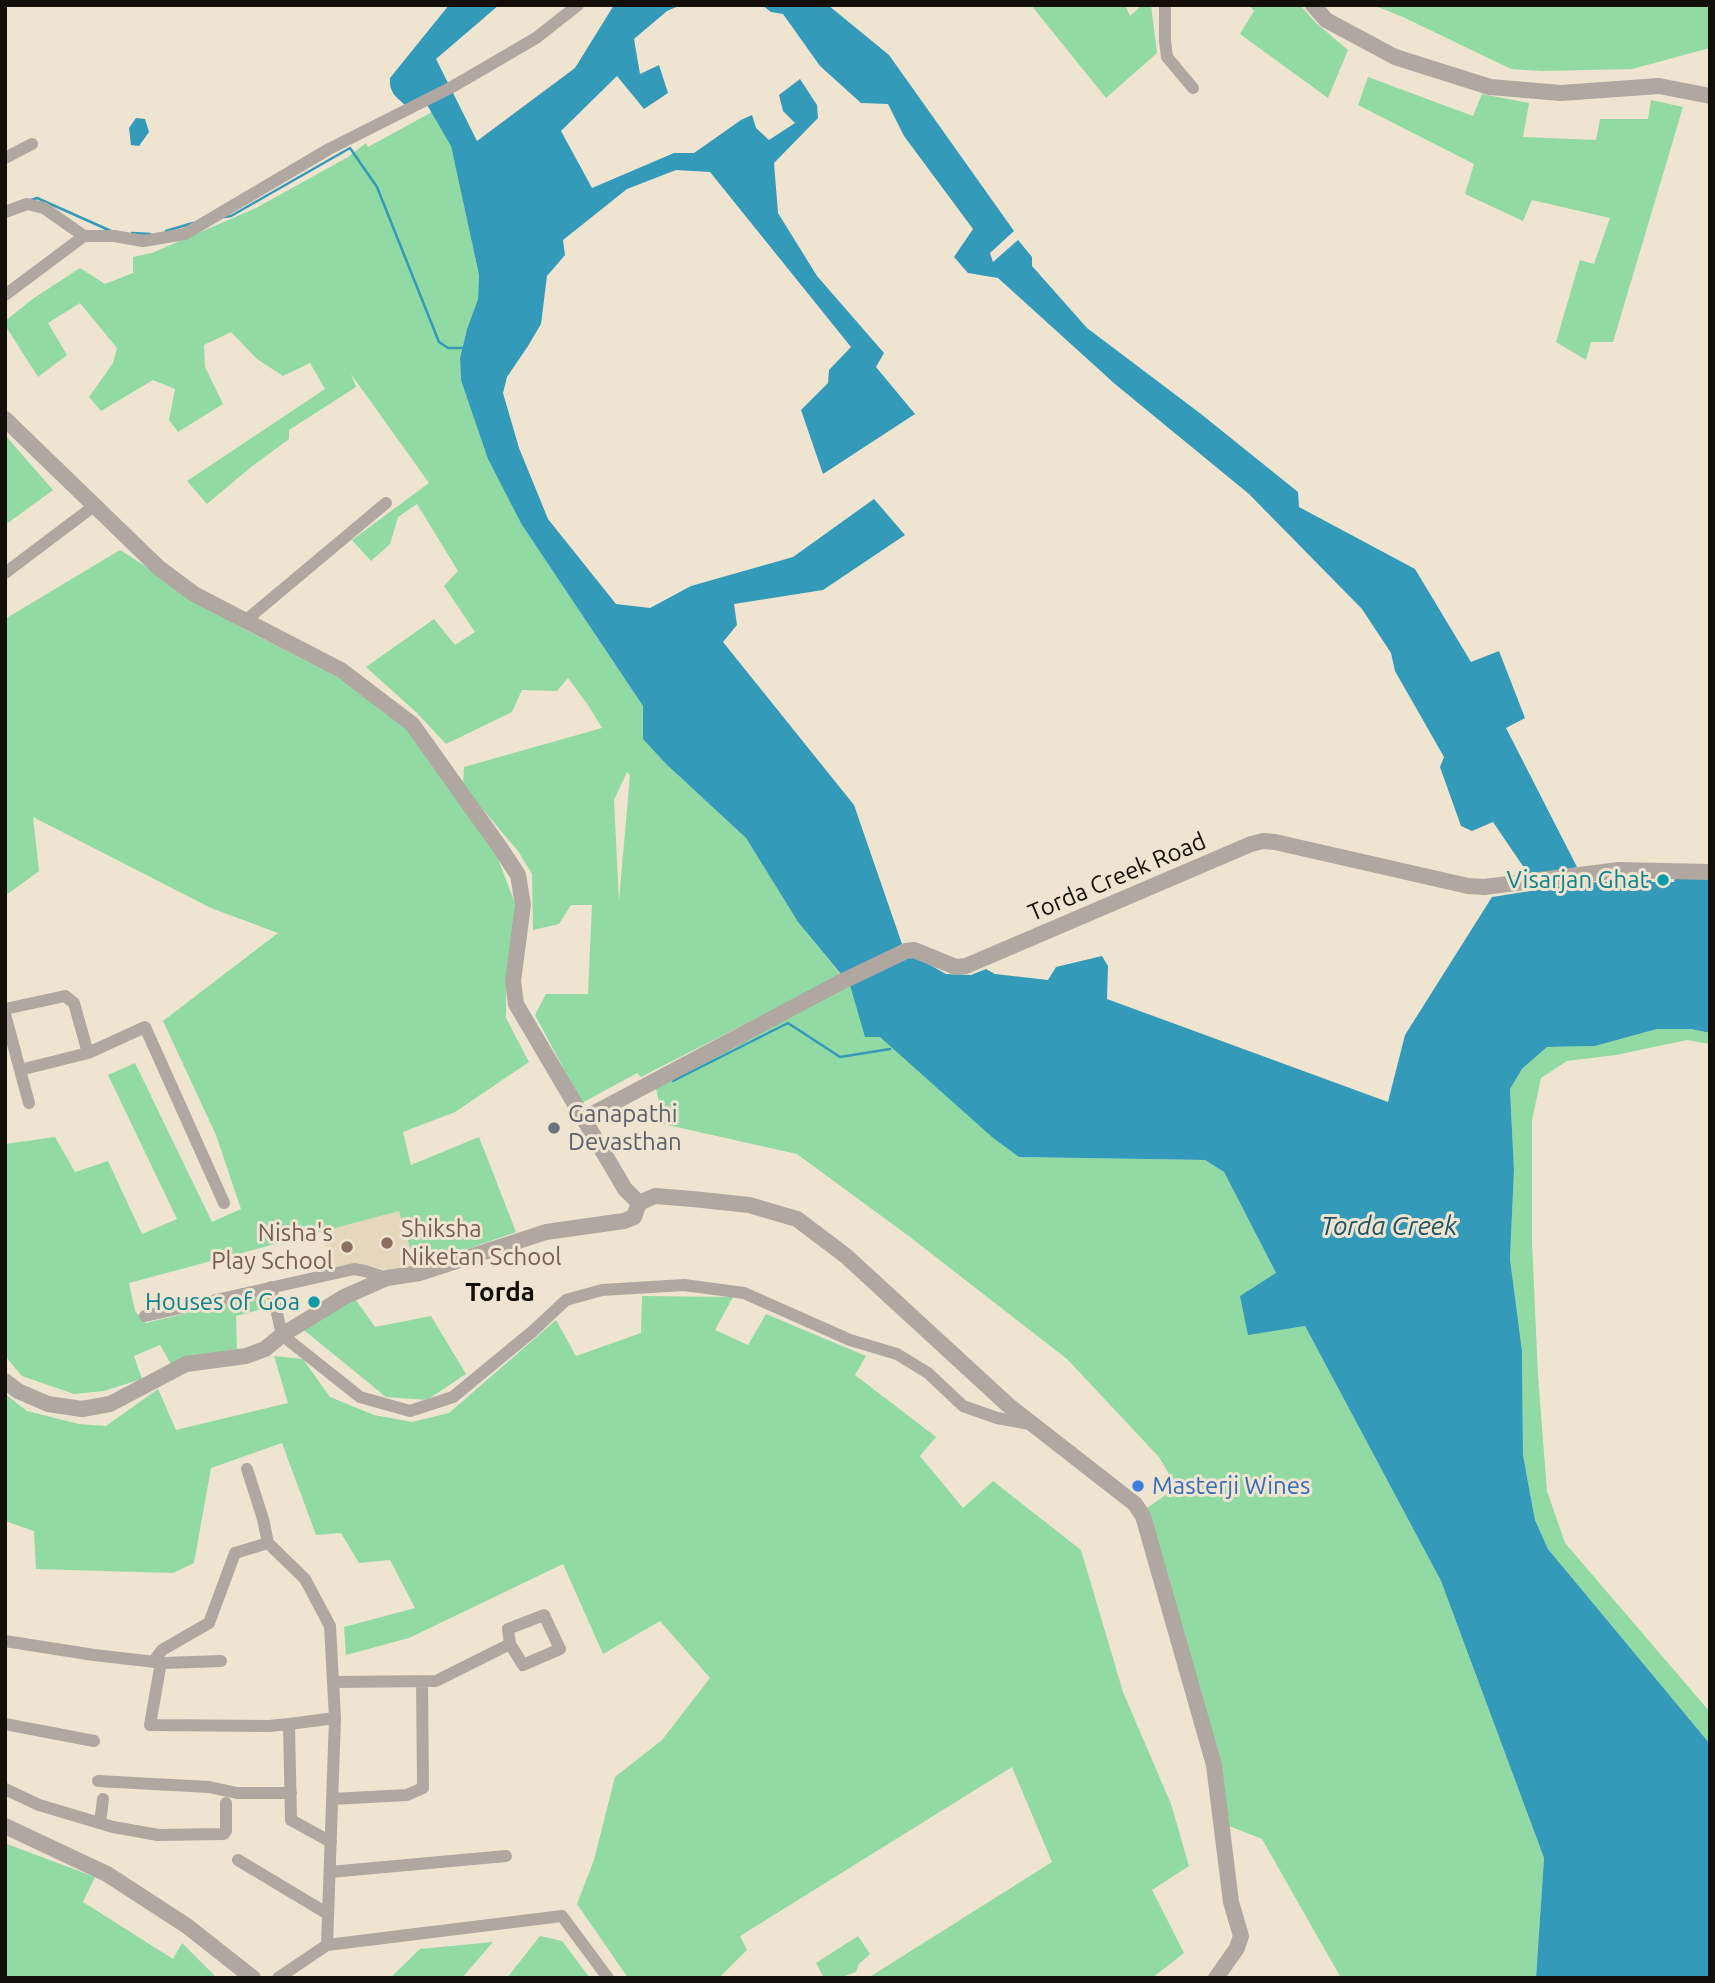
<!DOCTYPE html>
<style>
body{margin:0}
#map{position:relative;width:1715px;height:1983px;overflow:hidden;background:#efe4d0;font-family:Ubuntu,sans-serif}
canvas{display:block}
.frame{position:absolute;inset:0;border:7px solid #120e08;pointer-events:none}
</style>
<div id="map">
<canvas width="1715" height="1983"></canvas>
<div class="frame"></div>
</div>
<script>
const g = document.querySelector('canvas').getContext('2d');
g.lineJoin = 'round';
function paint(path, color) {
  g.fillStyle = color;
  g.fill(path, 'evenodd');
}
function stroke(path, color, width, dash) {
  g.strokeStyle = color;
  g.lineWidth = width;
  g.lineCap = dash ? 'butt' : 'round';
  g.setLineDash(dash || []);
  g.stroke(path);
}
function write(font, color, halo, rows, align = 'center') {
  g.font = font + ' Ubuntu,sans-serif';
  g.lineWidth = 6;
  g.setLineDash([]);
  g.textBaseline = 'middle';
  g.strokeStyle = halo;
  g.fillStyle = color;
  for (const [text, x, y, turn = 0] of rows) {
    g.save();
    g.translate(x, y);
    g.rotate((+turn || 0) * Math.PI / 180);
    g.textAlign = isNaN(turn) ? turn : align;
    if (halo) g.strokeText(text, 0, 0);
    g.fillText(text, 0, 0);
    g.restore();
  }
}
paint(new Path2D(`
 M 399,1211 L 416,1267 L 395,1272 L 372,1266 L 351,1264 L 331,1268 L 321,1231 Z`), '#e5d7bc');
paint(new Path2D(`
 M 1031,5 L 1125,5 L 1130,16 L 1142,5 L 1151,5 L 1157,53 L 1106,98 Z
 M 1249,5 L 1300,5 L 1316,23 L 1348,50 L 1328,98 L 1240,34 L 1254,11 Z
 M 1373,5 L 1710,5 L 1710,48 L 1632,69 L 1542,71 L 1511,69 L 1403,17 Z
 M 1368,77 L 1473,116 L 1482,94 L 1529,103 L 1523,137 L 1596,140 L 1600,119 L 1648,119 L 1651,100 L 1683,107 L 1613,342 L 1591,342 L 1586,360 L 1556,342 L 1580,260 L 1594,264 L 1610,218 L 1532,200 L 1523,221 L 1465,194 L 1474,164 L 1358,105 Z
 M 432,112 L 451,145 L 479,275 L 478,299 L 467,329 L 460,358 L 461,380 L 522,525 L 643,706 L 643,739 L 666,764 L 746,838 L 798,922 L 841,975 L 641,1077 L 637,1073 L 582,1103 L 535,1015 L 546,994 L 588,994 L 592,905 L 571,905 L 559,924 L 533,930 L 532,874 L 518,851 L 463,786 L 464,767 L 602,728 L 588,705 L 568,678 L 557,691 L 522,690 L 512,712 L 446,744 L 417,713 L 366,667 L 434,619 L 455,645 L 475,632 L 444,586 L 458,571 L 417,504 L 398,517 L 390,544 L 371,561 L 352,540 L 429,483 L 351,374 L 356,387 L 289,430 L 289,439 L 251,467 L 207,504 L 187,481 L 325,389 L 310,363 L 283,376 L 257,359 L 231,332 L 204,345 L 205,367 L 223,404 L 178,432 L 169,420 L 175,389 L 153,380 L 101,411 L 89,397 L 113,363 L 117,348 L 80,303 L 48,323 L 67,355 L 38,377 L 5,325 L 5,321 L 34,298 L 80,268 L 105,284 L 133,273 L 133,257 L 152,253 L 256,208 L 348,157 L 366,143 L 368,147 ZM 627,772 L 630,775 L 619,901 L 614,800 Z
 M 5,435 L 53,490 L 5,525 Z
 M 120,550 L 244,629 L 334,675 L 408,724 L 498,859 L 518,911 L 506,987 L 506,1018 L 529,1062 L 455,1112 L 403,1132 L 411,1165 L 479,1137 L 516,1232 L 416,1267 L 399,1211 L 129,1283 L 135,1311 L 146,1323 L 265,1294 L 266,1308 L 236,1316 L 237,1349 L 198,1356 L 171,1364 L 160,1345 L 134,1356 L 142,1379 L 104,1391 L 74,1394 L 22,1376 L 5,1356 L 5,1144 L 55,1137 L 75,1172 L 108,1161 L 142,1234 L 177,1219 L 108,1075 L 135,1063 L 212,1222 L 241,1209 L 216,1135 L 163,1021 L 278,933 L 211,908 L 33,817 L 39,871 L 5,896 L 5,619 Z
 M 850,985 L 880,1036 L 1019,1157 L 1205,1160 L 1224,1172 L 1276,1273 L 1248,1334 L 1305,1326 L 1441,1581 L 1544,1858 L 1536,1978 L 1341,1978 L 1262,1839 L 1229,1826 L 1147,1508 L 1177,1487 L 1159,1457 L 1067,1359 L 910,1237 L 797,1154 L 663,1124 L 656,1088 Z
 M 1657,1029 L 1691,1029 L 1710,1033 L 1710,1044 L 1687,1040 L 1616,1055 L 1567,1061 L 1541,1078 L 1532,1120 L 1532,1242 L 1538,1376 L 1547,1491 L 1565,1543 L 1710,1712 L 1710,1744 L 1548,1549 L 1535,1520 L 1523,1455 L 1522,1351 L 1510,1259 L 1514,1170 L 1510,1089 L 1522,1069 L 1547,1047 L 1595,1046 Z
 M 642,1296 L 733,1297 L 715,1330 L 748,1345 L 766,1314 L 866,1356 L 855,1375 L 936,1437 L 920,1456 L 963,1508 L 993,1481 L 1081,1550 L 1123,1692 L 1171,1804 L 1189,1866 L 1152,1890 L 1184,1953 L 1152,1978 L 868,1978 L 1052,1862 L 1012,1767 L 740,1936 L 747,1950 L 719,1978 L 628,1978 L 577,1904 L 594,1860 L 615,1777 L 662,1740 L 710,1678 L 660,1621 L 603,1654 L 563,1564 L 409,1638 L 346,1655 L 344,1627 L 415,1608 L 390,1560 L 359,1563 L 341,1533 L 316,1535 L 282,1443 L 211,1468 L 194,1563 L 173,1573 L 36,1569 L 34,1531 L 5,1521 L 5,1394 L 27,1411 L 79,1424 L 106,1426 L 158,1389 L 176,1430 L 288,1403 L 274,1356 L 303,1359 L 330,1397 L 374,1415 L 412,1422 L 449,1413 L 556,1320 L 576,1356 L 641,1333 Z
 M 356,1300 L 375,1327 L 431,1316 L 466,1374 L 427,1400 L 386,1397 L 299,1326 Z
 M 7,1844 L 95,1877 L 83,1902 L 173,1959 L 182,1943 L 217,1978 L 5,1978 L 5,1865 Z
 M 540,1936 L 562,1941 L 590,1978 L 507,1978 Z
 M 858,1936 L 870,1954 L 859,1964 L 856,1972 L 839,1978 L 824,1978 L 816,1963 Z
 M 493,1942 L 462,1978 L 390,1978 L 420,1949 Z`), '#91daa4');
paint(new Path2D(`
 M 449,5 L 499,5 L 436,59 L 477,141 L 575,68 L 614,5 L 681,5 L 667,11 L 634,39 L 640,74 L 659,65 L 668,93 L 644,109 L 617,76 L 561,131 L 592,188 L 674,153 L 694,153 L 741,120 L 752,115 L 756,128 L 769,140 L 795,123 L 783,111 L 779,95 L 800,79 L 817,105 L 818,118 L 774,163 L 778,213 L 817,276 L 884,353 L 876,367 L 915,414 L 823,474 L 801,410 L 828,383 L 829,370 L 851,347 L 710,172 L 676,170 L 627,189 L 563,240 L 565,255 L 547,276 L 541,324 L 528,346 L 507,377 L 503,393 L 519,448 L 548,519 L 616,604 L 650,608 L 691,586 L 793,557 L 874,499 L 905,535 L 823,590 L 734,604 L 737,625 L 723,642 L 854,805 L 902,944 L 882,957 L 914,956 L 946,974 L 971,975 L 986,969 L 995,974 L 1048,980 L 1056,967 L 1102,956 L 1108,966 L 1107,999 L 1388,1102 L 1405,1035 L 1492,897 L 1562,886 L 1564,883 L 1529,875 L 1493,822 L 1472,831 L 1461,826 L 1440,767 L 1444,757 L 1395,671 L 1391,653 L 1362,609 L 1249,494 L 1115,384 L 998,278 L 968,273 L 954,257 L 973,229 L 904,136 L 888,104 L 861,103 L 820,66 L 783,14 L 771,12 L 762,5 L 828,5 L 889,55 L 1014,231 L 990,253 L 993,262 L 1018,240 L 1032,257 L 1032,266 L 1087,328 L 1201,414 L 1298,492 L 1299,507 L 1415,569 L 1471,662 L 1499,651 L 1525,718 L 1506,728 L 1577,867 L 1570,869 L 1573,883 L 1651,880 L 1652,882 L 1674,882 L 1675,878 L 1710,879 L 1710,1033 L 1691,1029 L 1657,1029 L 1595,1046 L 1547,1047 L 1522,1069 L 1510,1089 L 1514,1170 L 1510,1259 L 1522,1351 L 1523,1455 L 1535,1520 L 1548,1549 L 1710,1744 L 1710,1978 L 1536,1978 L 1544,1858 L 1441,1581 L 1305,1326 L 1248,1335 L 1240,1296 L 1276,1273 L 1224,1172 L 1205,1160 L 1019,1157 L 992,1137 L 880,1037 L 865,1037 L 850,985 L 798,922 L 746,838 L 666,764 L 643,739 L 643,706 L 522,525 L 488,459 L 461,380 L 460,358 L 467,329 L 478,299 L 479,275 L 451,146 L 423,98 L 405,105 C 395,96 389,92 390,78 Z
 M 136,118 L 145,119 L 149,132 L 139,146 L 131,145 L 129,128 Z`), '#349ab9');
stroke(new Path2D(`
 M 31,200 L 37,198 L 111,231
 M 224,217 L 231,216 L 350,148 L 377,187 L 439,342 L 448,348 L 463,348
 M 166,231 L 193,223
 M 132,233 L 150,234
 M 673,1081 L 788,1023 L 840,1057 L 890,1049`), '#349ab9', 2.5);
stroke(new Path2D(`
 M 1165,5 L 1165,41 L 1167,57 L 1193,88
 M 5,158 L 32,144
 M 5,212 L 27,204 L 44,208 L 84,236
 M 5,295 L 84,236 L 114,236 L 143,241 L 185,234 L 329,149 L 452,87 L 536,38 L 578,5
 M 5,573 L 94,506
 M 245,621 L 386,503
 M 5,1009 L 65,996 L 74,1003 L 88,1053 L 145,1027 L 224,1203
 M 5,1014 L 20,1070
 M 29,1103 L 20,1070 L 88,1053
 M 271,1287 L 282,1335 L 360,1397 L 410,1411 L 453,1397 L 533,1331 L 566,1300 L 602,1290 L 684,1285 L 744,1293 L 850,1340 L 897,1354 L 928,1373 L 963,1406 L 997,1418 L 1030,1424
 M 145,1316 L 354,1269 L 365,1271 L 387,1278
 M 247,1469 L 263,1519 L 268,1543
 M 544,1615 L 560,1649 L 523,1665 L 510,1644 L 508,1629 Z
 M 5,1641 L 94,1655 L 164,1663 L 221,1661
 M 153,1662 L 162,1650 L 209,1623 L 235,1553 L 268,1543 L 305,1579 L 330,1626 L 333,1682
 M 161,1662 L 150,1725 L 269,1726 L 289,1724
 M 5,1724 L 94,1741
 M 98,1781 L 209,1787 L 237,1793 L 291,1793
 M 5,1789 L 39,1805 L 113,1827 L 158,1835 L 224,1834 L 226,1831 L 226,1803
 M 332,1799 L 407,1795 L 423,1788 L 422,1681
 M 100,1823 L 103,1799
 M 331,1842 L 291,1820 L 289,1724 L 335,1718
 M 238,1860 L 328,1914
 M 330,1872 L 506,1856
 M 327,1945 L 335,1718 L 333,1682 L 436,1681 L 510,1644
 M 278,1978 L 327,1945 L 562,1916 L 608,1978`), '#b0a7a1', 12);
stroke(new Path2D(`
 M 1313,5 L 1326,20 L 1395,57 L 1490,87 L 1561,93 L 1659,86 L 1710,96
 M 5,419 L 159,568 L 194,594 L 341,670 L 412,724 L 501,849 L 518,875 L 523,905 L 513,981 L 516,1004 L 625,1189 L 639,1203
 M 583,1119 L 839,983 L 906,951 L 914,950 L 956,967 L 966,966 L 1251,844 L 1263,841 L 1275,842 L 1468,886 L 1484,887 L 1619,870 L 1710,872
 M 5,1381 L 18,1391 L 48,1404 L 82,1409 L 110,1404 L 186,1364 L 246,1356 L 265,1349 L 282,1335 L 344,1297 L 387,1278 L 420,1273 L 546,1232 L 624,1221 L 634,1217 L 639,1203 L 655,1196 L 693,1199 L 749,1205 L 797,1219 L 846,1256 L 1008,1405 L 1135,1504 L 1143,1516 L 1214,1765 L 1231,1902 L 1241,1936 L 1237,1948 L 1216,1978
 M 5,1826 L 107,1874 L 187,1926 L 253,1978`), '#b0a7a1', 16);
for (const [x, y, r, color] of [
 [1663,880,7,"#0f9aa8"],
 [554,1128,7,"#6b7280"],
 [387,1243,7,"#8d6e63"],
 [347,1247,7,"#8d6e63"],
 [314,1302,7,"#0f9aa8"],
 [1138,1486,7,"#3f7fe0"]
]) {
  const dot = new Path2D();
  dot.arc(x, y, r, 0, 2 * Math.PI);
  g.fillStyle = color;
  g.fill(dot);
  stroke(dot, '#efe4d0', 2.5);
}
write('24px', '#120e08', '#efe4d0', [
 ["Torda Creek Road",1117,877,-23]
]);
write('24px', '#0d838f', '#efe4d0', [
 ["Visarjan Ghat",1649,880],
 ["Houses of Goa",300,1302]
], 'right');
write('24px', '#5b616d', '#efe4d0', [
 ["Ganapathi",568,1114],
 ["Devasthan",568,1142]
], 'left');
write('24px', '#785e54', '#efe4d0', [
 ["Shiksha",401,1229],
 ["Niketan School",401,1257],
 ["Nisha's",333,1233,"right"],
 ["Play School",333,1261,"right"]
], 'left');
write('24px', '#366cbe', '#efe4d0', [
 ["Masterji Wines",1152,1486]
], 'left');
write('italic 26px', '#1e5465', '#efe4d0', [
 ["Torda Creek",1389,1226]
]);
write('bold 26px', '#120e08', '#efe4d0', [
 ["Torda",500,1292]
]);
</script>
